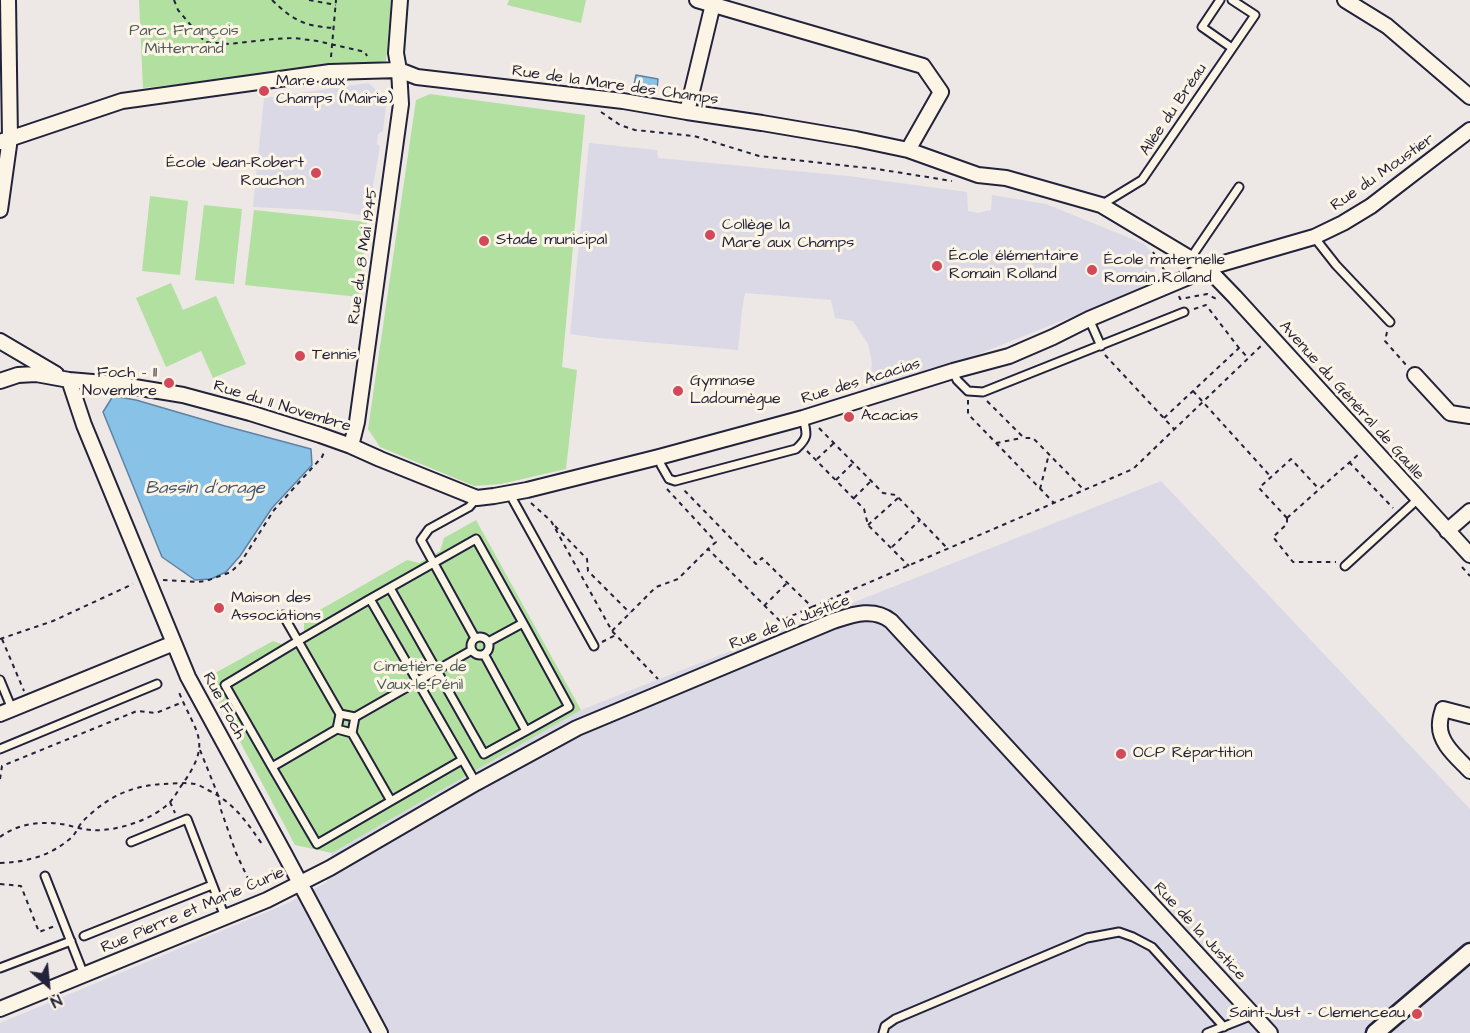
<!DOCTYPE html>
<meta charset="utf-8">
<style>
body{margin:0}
#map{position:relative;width:1470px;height:1033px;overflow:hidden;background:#ede8e5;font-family:"Architects Daughter",sans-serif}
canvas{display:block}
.north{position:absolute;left:18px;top:955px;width:60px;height:60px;-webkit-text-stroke:4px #fcf5e5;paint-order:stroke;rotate:153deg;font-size:16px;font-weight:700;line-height:24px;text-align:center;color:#22223b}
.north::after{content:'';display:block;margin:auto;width:21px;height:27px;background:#22223b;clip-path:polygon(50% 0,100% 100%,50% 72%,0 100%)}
</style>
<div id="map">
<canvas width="1470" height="1033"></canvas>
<div class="north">N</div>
</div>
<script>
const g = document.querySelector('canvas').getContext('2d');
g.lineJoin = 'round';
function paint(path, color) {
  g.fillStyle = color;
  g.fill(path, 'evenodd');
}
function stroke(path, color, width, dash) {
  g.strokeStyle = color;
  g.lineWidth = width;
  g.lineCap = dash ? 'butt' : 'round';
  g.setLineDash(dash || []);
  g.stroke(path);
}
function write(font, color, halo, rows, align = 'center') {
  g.font = font + ' "Architects Daughter",sans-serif';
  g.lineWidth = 6;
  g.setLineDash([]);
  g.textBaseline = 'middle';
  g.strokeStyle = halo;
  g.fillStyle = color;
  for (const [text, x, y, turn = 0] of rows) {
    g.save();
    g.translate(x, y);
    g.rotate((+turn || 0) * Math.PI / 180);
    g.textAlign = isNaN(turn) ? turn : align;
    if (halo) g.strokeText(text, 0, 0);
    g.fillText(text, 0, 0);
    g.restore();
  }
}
paint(new Path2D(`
 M 368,83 L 387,99 L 383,131 L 378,134 L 377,144 L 380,146 L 368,216 L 333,211 L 253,207 L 264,98 Z
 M 589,143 L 657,150 L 658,158 L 848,176 L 967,192 L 968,211 L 978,213 L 991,210 L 992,195 L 1046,204 L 1144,244 L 1151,252 L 1154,261 L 1155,272 L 1150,280 L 1140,288 L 1089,310 L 976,355 L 870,389 L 872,363 L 868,344 L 853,321 L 835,318 L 831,300 L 745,293 L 742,310 L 738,350 L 599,338 L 570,334 Z
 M 1161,481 L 1470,809 L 1470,1033 L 0,1033 L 0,1023 L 286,904 L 327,882 L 332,853 L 581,710 Z`), '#dad9e5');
paint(new Path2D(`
 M 139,0 L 391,0 L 386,61 L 143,88 Z
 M 509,0 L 586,0 L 581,23 L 507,5 Z
 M 430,94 L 585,115 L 562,367 L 577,370 L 566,469 L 501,484 L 474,486 L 380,447 L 368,429 L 416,100 Z
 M 150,196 L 188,201 L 180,275 L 142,271 Z
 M 204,205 L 242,209 L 234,284 L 195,280 Z
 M 254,210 L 367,222 L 359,297 L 245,285 Z
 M 171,283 L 183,310 L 216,296 L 246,364 L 213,378 L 201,351 L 166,367 L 136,298 Z
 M 476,520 L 581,710 L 332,853 L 295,845 L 206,678 L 273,641 L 282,644 L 304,632 L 304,619 L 407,560 L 419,563 L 440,551 L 444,538 Z`), '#b1e0a0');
const water = new Path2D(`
 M 636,75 L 658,79 L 657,89 L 634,85 Z
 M 113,396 L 136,400 L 225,426 L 311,449 L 312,465 L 272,508 L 240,556 L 226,572 L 211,579 L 195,580 L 162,557 L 103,412 Z`);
paint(water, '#88c2e7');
stroke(water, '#5f82a2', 1.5);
const service = new Path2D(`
 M 1220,0 L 1202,27 L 1232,48
 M 1101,205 L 1142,180 L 1255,15 L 1232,0
 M 1314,237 L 1336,265 L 1390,322
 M 1190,259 L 1239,187
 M 1089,319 L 1101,346
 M 953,371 L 957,380 L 968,391 L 983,392 L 1184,312
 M 659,457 L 661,465 L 669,479 L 675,481 L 796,449 C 809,437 807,434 803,418
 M 511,493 L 513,500 L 594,646
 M 1345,566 L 1418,499
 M 390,588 L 484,754 L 526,731
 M 370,599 L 476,539 L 523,623 L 488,642
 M 283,615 L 298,641 L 370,599 L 476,783
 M471 646a9 9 0 1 1 18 0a9 9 0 1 1-18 0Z
 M 475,638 L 421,540 L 429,529 L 469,507 L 477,498
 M 484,654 L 526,731 L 569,707 L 523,623
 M 0,680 L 12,709
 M 355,717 L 472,650
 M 337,729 L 272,767 L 225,685 L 298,641 L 340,714
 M 352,733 L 337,729 L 340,714 L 355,717 L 352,733 L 391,801 L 462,760
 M 0,749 L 157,684
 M 272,767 L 317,844 L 391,801
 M 131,842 L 187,819 L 225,917
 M 45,876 L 84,975
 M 84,936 L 212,885
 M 0,968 L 71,941
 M 883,1033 L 885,1026 L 895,1019 L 1087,938 L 1119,932 L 1133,937 L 1152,947 L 1224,1027
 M 1207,1033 L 1253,1015`);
const minor = new Path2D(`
 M 697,0 L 923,66 L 941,92 L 908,150
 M 1345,0 L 1387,26 L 1470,97
 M 687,112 L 713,4
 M 0,142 L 122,101 L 330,72 L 399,70 L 417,77 L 623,101 L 687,112 L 762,123 L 856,139 L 908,150 L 978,175 L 1006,178 L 1101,205 L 1208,269 L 1235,297 L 1470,555
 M 0,210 L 10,138 L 8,0
 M 0,341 L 56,374
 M 1415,375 L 1450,413 L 1470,416
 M 69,380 L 84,425 L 188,677 L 284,853 L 380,1033
 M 0,381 L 18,375 L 36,374 L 69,380 L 116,384 L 183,395 L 250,413 L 320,435 L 351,446 L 380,459 L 477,498 L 494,496 L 527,490 L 659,457 L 803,418 L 953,371 L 1009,356 L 1053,337 L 1089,319 L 1217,265 L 1314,237 L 1343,223 L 1371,206 L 1470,130
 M 351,446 L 357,422 L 401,104 L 399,70 L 396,53 L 400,0
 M 1447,531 L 1470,511
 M 0,714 L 174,643
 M 1470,716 L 1443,709 C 1442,713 1440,718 1440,723 C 1438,743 1458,758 1470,771
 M 0,1009 L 267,900 L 330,868 L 476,783 L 577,728 L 833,621 C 852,615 873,607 891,621 L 1270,1033`);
const tertiary = new Path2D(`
 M 1375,1033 L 1470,952`);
stroke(service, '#22223b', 11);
stroke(minor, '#22223b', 18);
stroke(tertiary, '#22223b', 21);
stroke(new Path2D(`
 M 174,0 L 178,10 L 205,42 L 229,44 L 274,39 L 294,38 L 317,41 L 365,52 L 367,56
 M 272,0 C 294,21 304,26 334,28
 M 309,0 L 336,5
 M 331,57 L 336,0
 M 601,112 L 620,125 L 635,130 L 694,136 L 759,156 L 877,169 L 952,181
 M 1153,252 L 1166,273
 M 1179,296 L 1180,299 L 1207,294 L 1218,300
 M 1194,309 L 1206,305 L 1239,348
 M 1387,332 L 1385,341 L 1407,366
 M 1105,355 L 1174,429
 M 1193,391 L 1271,477
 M 968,400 L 968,414 L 1054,503
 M 987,401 L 1024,438 L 1033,438 L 1084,490
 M 1164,418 L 1239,348 L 1248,358
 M 819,428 L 883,493 L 896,495 L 947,548
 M 996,443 L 1022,438
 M 807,451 L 864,509 L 868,525 L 909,566
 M 817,459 L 834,443
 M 1349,462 L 1393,508
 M 836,480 L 853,463
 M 667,489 L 716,542 L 708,549 L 780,621 L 812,607 L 762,558 L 756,564 L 683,489
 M 1040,489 L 1049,454
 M 854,498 L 871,481
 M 531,503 L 551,521 L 612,631 L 658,679
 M 1287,518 L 1259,488 L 1291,459 L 1319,489
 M 1287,518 L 1360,453
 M 1287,518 L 1287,524 L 1273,537 L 1293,562 L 1336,562
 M 868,525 L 898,498
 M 555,526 L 587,559 L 588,571 L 630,613
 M 892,547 L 920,520
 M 1462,567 L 1470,576
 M 163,580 L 197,582 L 206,581 L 231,572 L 241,562 L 274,510 L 322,457 L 325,450
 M 764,606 L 787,583
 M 812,607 L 1133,469 L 1262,345
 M 612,631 L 656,587 L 678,579 L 708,549
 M 0,639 L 53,621 L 133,584
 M 2,639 L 24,691
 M 602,642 L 616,635
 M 200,750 L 218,795 L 221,810 L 236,853 L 251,885 L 259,888
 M 0,779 L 2,766 L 137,711 L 156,713 L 183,702
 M 170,802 L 175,813
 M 0,837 C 17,824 40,821 61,824 C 71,825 81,830 92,830 C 116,832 155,819 171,801 C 174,797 177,793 179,789 C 214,741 197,737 178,690
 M 0,863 C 27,862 51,856 72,837 C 76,833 78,827 82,822 C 88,816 96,809 103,804 C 121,791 142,785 163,784 C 173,784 185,782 195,784 C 200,785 204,788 208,790 C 234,803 246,821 262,844
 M 0,884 L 21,886 L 39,932 L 55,926`), '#22223b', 2, [4.5, 4.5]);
stroke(service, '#fcf5e5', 7);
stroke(minor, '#fcf5e5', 14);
stroke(tertiary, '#fcf5e5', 16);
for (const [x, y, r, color] of [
 [264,91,6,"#d1495b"],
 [316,173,6,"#d1495b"],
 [710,235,6,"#d1495b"],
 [484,241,6,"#d1495b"],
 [937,266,6,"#d1495b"],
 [1092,270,6,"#d1495b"],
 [300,356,6,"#d1495b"],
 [169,383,6,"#d1495b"],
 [678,391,6,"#d1495b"],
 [849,417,6,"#d1495b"],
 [219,608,6,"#d1495b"],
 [1121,754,6,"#d1495b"],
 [1417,1014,6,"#d1495b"]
]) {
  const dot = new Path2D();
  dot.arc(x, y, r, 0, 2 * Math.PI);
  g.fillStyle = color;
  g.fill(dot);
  stroke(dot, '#fcf5e5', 2);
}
write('16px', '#4d5b59', '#fcf5e5', [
 ["Parc François",184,32],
 ["Mitterrand",184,50],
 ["Cimetière de",420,668],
 ["Vaux-le-Pénil",420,686]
]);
write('16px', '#22223b', '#fcf5e5', [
 ["Mare aux",276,82],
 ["Champs (Mairie)",276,100],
 ["École Jean-Robert",304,164,"right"],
 ["Rouchon",304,182,"right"],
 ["Collège la",722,226],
 ["Mare aux Champs",722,244],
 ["Stade municipal",496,241],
 ["École élémentaire",949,257],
 ["Romain Rolland",949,275],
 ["École maternelle",1104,261],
 ["Romain Rolland",1104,279],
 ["Tennis",312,356],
 ["Foch - 11",157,374,"right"],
 ["Novembre",157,392,"right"],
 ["Gymnase",690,382],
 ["Ladoumègue",690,400],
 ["Acacias",861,417],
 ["Maison des",231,599],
 ["Associations",231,617],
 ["OCP Répartition",1133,754],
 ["Saint-Just - Clemenceau",1405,1014,"right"]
], 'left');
write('16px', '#22223b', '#fcf5e5', [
 ["Rue de la Mare des Champs",615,86,8],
 ["Allée du Bréau",1174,110,-56],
 ["Rue du Moustier",1383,173,-35],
 ["Rue du 8 Mai 1945",364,256,-82],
 ["Rue des Acacias",861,382,-17],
 ["Avenue du Général de Gaulle",1351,401,48],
 ["Rue du 11 Novembre",282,407,17],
 ["Rue de la Justice",790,623,-21],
 ["Rue Foch",223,706,62],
 ["Rue Pierre et Marie Curie",193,911,-23],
 ["Rue de la Justice",1199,932,47]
]);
write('italic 18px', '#41526f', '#fcf5e5', [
 ["Bassin d'orage",205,489]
]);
</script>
